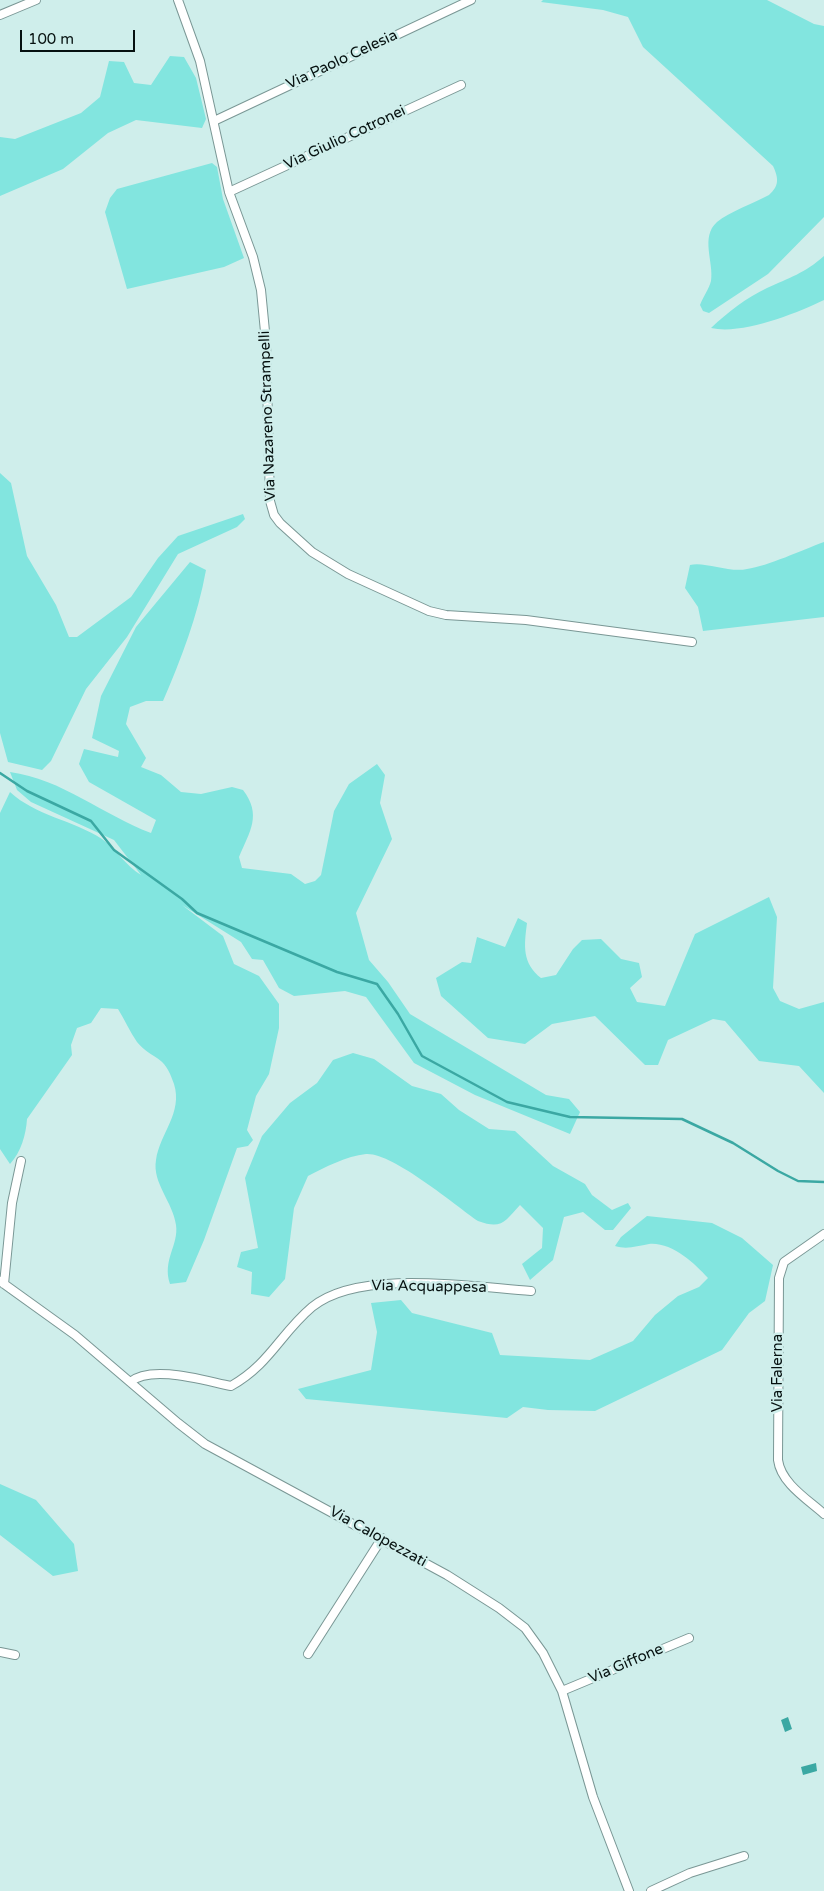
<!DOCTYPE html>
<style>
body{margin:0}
#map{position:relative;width:824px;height:1891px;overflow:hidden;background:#cfeeeb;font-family:"Varela Round",sans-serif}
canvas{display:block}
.scale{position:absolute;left:20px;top:30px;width:115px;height:22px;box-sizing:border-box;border:2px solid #061110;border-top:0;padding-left:6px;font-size:15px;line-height:18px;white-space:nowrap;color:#061110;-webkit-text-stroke:4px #cfeeeb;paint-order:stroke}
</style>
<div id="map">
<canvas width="824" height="1891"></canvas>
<div class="scale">100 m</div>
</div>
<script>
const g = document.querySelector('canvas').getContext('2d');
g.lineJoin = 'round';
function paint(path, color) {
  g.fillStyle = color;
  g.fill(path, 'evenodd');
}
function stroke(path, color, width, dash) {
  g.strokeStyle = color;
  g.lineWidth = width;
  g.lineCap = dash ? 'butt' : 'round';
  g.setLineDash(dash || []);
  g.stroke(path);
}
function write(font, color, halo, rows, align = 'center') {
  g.font = font + ' "Varela Round",sans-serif';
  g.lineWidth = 5;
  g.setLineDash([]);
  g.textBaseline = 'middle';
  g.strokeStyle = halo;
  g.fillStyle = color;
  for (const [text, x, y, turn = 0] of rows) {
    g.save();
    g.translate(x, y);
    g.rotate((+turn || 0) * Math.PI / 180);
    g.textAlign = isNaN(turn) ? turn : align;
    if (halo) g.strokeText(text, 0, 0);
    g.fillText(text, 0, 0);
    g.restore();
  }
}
paint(new Path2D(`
 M 543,0 L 767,0 L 814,24 L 824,26 L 824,217 L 768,274 L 709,313 L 703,311 L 700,305 C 703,297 709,289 711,281 C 714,262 700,237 717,222 C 729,212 754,203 769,195 C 779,186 779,179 773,166 L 643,47 L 628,17 L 603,10 L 541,2 Z
 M 170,56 L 184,57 L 196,78 L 206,119 L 202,128 L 136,120 L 108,133 L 63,169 L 0,196 L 0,137 L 15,139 L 81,113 L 100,97 L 109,61 L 124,62 L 134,83 L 151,85 Z
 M 212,163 L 217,167 L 223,199 L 244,258 L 224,267 L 127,289 L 105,212 L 110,198 L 117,189 Z
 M 824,256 L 824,300 C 795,314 742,335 711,328 C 728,312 746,298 767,288 C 789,278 805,273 824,256 Z
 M 0,473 L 11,483 L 27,556 L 56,605 L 69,637 L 77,637 L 131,597 L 158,558 L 178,536 L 243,514 L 245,519 L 237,527 L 178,554 L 127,637 L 86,689 L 51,761 L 42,770 L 8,762 L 0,733 Z
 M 824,542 L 824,617 L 703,631 L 698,607 L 685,588 L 690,565 C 704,561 729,573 747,569 C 768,566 802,550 824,542 Z
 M 190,562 L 206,570 C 198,615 181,659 163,701 L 146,701 L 130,707 L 126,724 L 146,758 L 141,767 L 161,775 L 181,792 L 201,794 L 232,787 L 243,790 C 262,815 250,831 239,857 L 242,868 L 291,874 L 305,884 L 315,881 L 321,875 L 334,811 L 349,784 L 377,764 L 385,775 L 380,803 L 392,839 L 356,913 L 369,960 L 388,982 L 410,1014 L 546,1095 L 569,1099 L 580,1112 L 570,1134 L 475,1095 L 414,1063 L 366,997 L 345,991 L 294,996 L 279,988 L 263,960 L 252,959 L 241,942 L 182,905 L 223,936 L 234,964 L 259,976 L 279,1004 L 279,1028 L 269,1074 L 256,1096 L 247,1130 L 253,1140 L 248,1146 L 237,1148 L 204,1240 L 186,1282 L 170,1284 C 162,1260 179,1245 176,1225 C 173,1202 152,1183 156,1160 C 160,1133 183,1113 174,1084 C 164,1053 153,1061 137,1042 C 130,1032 125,1020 118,1009 L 101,1008 L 91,1023 L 77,1028 L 71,1045 L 72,1055 L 27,1119 C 26,1135 21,1152 10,1164 L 0,1149 L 0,813 L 10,792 C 36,816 73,820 102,839 C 116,849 126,866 141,875 L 114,840 L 31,802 L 17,790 L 10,772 C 62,779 103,815 151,833 L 156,820 L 89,782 L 79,764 L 84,749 L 118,757 L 119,751 L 92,738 L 101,696 L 136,627 Z
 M 769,897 L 777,917 L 773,988 L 780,1001 L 799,1009 L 824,1002 L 824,1093 L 799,1066 L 759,1061 L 725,1021 L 713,1019 L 668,1040 L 658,1065 L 645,1065 L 595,1016 L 552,1024 L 525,1044 L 488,1038 L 441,996 L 436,978 L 462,962 L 471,963 L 477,937 L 505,947 L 518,918 L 527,923 C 524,946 522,963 541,978 L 556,975 L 573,949 L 582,940 L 601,939 L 621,959 L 639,963 L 642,977 L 630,988 L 637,1002 L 665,1006 L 695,934 Z
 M 353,1053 L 374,1059 L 412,1086 L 441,1094 L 459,1110 L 489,1129 L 515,1131 L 553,1166 L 585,1184 L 592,1195 L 612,1210 L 628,1203 L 631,1208 L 613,1230 L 605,1230 L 583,1212 L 564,1217 L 553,1260 L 530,1280 L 522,1264 L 542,1248 L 543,1228 L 520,1205 C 505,1221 502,1230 478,1221 C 455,1205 392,1152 366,1154 C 346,1156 326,1167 308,1176 L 294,1208 L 285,1279 L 269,1297 L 251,1294 L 252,1272 L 237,1267 L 241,1252 L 258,1248 L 245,1178 L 262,1136 L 290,1103 L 317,1083 L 333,1060 Z
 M 647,1216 L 712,1223 L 742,1238 L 773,1265 L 765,1301 L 749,1313 L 722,1350 L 595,1411 L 548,1410 L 523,1407 L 507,1418 L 306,1399 L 298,1389 L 371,1370 L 377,1332 L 371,1303 L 401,1300 L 412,1313 L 492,1333 L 500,1355 L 590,1360 L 633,1341 L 655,1315 L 678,1296 L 699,1287 L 708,1278 C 694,1263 672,1242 649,1244 C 637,1246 627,1250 615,1246 L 621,1237 Z
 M 0,1484 L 36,1500 L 74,1544 L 78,1571 L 53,1576 L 0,1535 Z`), '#82e5df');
paint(new Path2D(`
 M 788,1717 L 792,1729 L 785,1732 L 781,1720 Z
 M 816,1763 L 817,1771 L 803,1775 L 801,1767 Z`), '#3ba8a3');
stroke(new Path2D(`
 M 0,773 L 27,791 L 91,821 L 114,850 L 182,899 L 197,913 L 337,972 L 377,984 L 398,1014 L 422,1056 L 507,1102 L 570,1117 L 682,1119 L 733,1143 L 778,1171 L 798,1181 L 824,1182`), '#3ba8a3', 2.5);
const street = new Path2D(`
 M 178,0 L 200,61 L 229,192 L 253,257 L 261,290 L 266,342 L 270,501 L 274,515 L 280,523 L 312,552 L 348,574 L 429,611 L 446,615 L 526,620 L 692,642
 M 0,15 L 36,0
 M 214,121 L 471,0
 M 229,192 L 461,85
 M 824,1234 L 784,1262 L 779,1278 L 778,1460 C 781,1483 807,1499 824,1514
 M 0,1281 L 75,1335 L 178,1423 L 205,1444 L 447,1575 L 499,1608 L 525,1628 L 543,1653 L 562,1691 L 593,1797 L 629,1891
 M 4,1284 L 12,1203 L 21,1161
 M 130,1382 C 152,1364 205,1381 231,1386 C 270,1364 280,1334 312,1307 C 359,1268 473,1287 531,1291
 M 0,1652 L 15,1655
 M 308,1654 L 382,1538
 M 562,1691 L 689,1638
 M 651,1891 L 690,1873 L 744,1856`);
stroke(street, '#7a9795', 10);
stroke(street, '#fff', 8);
write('15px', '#061110', '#cfeeeb', [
 ["Via Paolo Celesia",342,60,-25],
 ["Via Giulio Cotronei",345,138,-25],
 ["Via Nazareno Strampelli",268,416,-92],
 ["Via Acquappesa",429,1287,1],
 ["Via Falerna",778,1373,-90],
 ["Via Calopezzati",378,1537,29],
 ["Via Giffone",626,1664,-23]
]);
</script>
